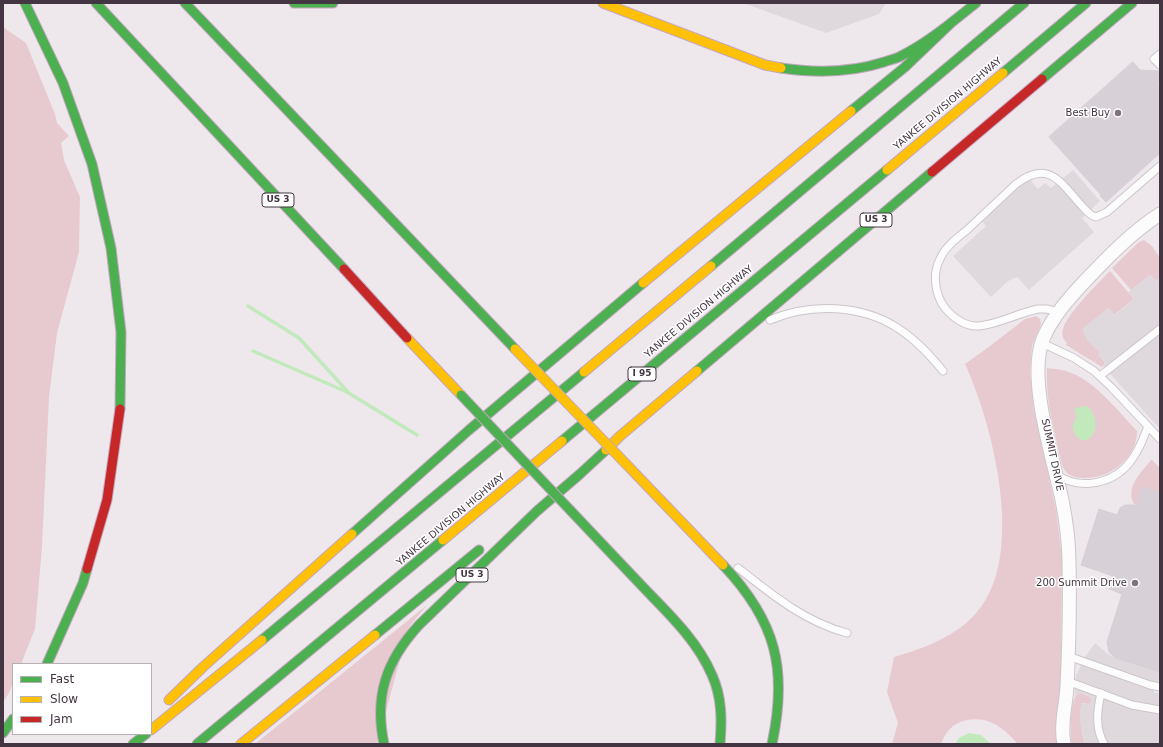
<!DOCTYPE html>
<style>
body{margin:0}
#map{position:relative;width:1163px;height:747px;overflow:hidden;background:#eee8ed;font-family:"DejaVu Sans",sans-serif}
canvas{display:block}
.frame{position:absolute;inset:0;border:4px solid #433642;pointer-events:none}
.legend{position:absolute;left:12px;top:663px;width:140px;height:72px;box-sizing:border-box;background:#fff;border:1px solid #b4afb3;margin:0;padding:5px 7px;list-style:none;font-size:12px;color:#433642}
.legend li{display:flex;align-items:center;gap:8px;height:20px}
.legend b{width:20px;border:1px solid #b4afb3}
</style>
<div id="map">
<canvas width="1163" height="747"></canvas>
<div class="frame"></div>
<ul class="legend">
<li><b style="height:5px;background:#4caf50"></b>Fast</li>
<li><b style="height:5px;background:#ffc107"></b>Slow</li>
<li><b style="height:5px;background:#c62828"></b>Jam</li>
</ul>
</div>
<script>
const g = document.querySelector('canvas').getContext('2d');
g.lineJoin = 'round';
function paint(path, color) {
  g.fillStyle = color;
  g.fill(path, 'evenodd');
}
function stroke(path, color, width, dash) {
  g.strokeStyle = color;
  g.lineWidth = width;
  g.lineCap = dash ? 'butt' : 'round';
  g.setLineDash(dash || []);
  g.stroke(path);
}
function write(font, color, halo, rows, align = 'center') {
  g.font = font + ' "DejaVu Sans",sans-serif';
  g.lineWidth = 3;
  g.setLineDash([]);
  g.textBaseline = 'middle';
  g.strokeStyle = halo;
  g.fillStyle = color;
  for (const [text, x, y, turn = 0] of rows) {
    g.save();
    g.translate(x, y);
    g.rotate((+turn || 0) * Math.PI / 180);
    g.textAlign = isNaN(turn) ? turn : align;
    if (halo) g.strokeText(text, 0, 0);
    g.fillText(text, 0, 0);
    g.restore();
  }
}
paint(new Path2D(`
 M 3,27 L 26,43 L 55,114 L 57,123 L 69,136 L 61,143 L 64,160 L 80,197 L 79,252 L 57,333 L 49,397 L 42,547 L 35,629 L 21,664 L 13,664 C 13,681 14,688 3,702 Z
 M 1144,240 L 1152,246 L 1160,258 L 1160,277 L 1156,281 L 1150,275 L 1131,290 L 1112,268 L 1139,242 Z
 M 1110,271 L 1134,299 L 1114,315 L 1108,308 L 1099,352 L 1100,356 L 1105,363 L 1102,367 L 1066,345 L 1067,343 C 1063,339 1061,335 1063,329 C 1066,315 1099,282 1110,271 Z
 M 1036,316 L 1040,319 L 1041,324 L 1032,346 L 1030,372 L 1032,390 L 1034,411 L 1056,510 L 1062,557 L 1061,676 L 1056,728 L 1057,744 L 1018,744 C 1003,728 990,716 967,720 C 953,723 946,731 941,744 L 892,744 L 898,723 L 887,692 L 894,657 C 922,649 957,636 976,613 C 1027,557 993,425 965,364 L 990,346 L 1025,319 Z
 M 1047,368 C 1056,369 1066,370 1074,374 C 1096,383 1121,414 1137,431 C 1137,458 1110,479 1084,478 C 1073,478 1066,475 1062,465 C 1055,433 1045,401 1047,368 Z
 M 1151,460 L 1152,460 L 1160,468 L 1160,493 L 1142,487 L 1137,505 L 1134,504 C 1125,487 1141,473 1151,460 Z
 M 427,605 L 409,627 L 377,744 L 255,744 Z
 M 1082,693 L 1090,697 L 1092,701 L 1089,704 L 1082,703 C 1079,717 1081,730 1085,744 L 1072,744 C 1070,735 1070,703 1076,696 C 1078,693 1079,694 1082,693 Z`), '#e7cacf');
paint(new Path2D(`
 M 743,3 L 886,3 L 879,14 L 826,33 Z
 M 1073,170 L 1100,201 L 1082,218 L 1094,232 L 1029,290 L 1017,277 L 1008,281 L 991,297 L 953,256 L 986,226 L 979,218 L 1027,176 L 1038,189 L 1045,183 L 1051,188 Z
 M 1150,275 L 1156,281 L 1160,277 L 1160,429 L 1103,366 L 1105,364 L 1105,362 L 1099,356 L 1099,352 L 1087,340 L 1082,329 L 1108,308 L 1115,315 L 1134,299 L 1128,292 Z
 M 1095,643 L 1109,655 L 1160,672 L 1160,675 L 1154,692 L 1160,694 L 1160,744 L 1085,744 L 1081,726 L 1080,709 L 1082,703 L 1090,704 L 1091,699 L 1089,696 L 1082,693 L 1078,694 L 1075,696 L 1076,676 L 1085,657 Z`), '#dfd9de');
paint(new Path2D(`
 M 1087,406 C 1091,409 1092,412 1094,416 C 1101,440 1078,450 1073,428 C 1072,423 1076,421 1076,417 C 1076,413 1074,411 1075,408 Z
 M 969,733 L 981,735 L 991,744 L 955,744 L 959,738 Z`), '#c2e9bc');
stroke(new Path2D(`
 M 248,306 L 299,338 L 348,392
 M 253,351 L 347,392 L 417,435`), '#c2e9bc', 3.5);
const building = new Path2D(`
 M 1133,62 L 1140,70 L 1159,71 L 1158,86 L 1160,89 L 1160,153 L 1106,202 L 1100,196 L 1101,195 L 1049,137 Z
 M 1142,487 L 1160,493 L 1160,672 L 1116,658 L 1109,652 L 1107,642 L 1122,594 L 1109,589 L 1113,576 L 1081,565 L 1099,509 L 1117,515 L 1120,508 L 1125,505 L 1137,505 Z`);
paint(building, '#d7d1d7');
stroke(building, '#d6ced5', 1);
const lane = new Path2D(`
 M 1160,54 L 1154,59 L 1160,65
 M 1060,312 L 1046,309 L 1038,309 C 1018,313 999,324 979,326 C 966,327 953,318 945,308 C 935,295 932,274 940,259 C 945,247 957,238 967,230 C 983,215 1000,199 1016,184 C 1049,159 1060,182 1082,206 C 1086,210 1090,216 1096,217 L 1107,212 L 1160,166
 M 770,320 C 810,303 862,304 899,329 C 916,340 930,355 943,371
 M 1042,343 L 1074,358 L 1094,371 L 1111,387 L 1160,439
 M 1100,376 L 1160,329
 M 1056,474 C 1079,491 1113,484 1130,462 C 1139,451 1143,439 1148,426
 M 738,568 C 771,594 805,622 847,633
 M 1068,656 L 1150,685 L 1160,687
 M 1067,681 L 1132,705 L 1160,710
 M 1101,693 C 1097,711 1095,728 1104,744`);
const street = new Path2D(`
 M 1064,744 C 1060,725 1066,705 1067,687 C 1069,646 1070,604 1069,563 C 1069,541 1066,520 1062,500 C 1053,458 1027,378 1043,339 C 1052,317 1070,297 1086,280 C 1109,256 1132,232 1160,214`);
const fast = new Path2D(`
 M 25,3 L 63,83 L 92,164 L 111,248 L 121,332 L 120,409
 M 96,3 L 344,269
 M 185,3 L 515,349
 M 294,3 L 333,3
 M 781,68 C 815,73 850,73 884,62 C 889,60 896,59 901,56 C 929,42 952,22 976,3
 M 1003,73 L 1086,3
 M 1042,79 L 1132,3
 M 851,111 L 905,67 L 951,23
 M 711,266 L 1024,3
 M 697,371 L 932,172
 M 562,441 L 887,170
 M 571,511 C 595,536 619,562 643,587 C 668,613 697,640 712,675 C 722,697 722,720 720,744
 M 352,534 L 469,430 L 643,283
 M 723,565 C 776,621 788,669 772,744
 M 375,635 L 479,550
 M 262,640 L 584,372
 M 47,664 L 83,583 L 87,569
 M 3,733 L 13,719
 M 133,744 L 146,734
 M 197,744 L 443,540
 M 384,744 C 374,696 386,661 419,625 L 537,511 L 580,474 L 606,450`);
const slow = new Path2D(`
 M 603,3 L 765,65 L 781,68
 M 887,170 L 1003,73
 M 643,283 L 851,111
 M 407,338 L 461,395
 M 584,372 L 711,266
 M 606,450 L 620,436 L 697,371
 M 627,465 L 723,565
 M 443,540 L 562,441
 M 169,700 L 203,667 L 352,534
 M 151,730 L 262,640
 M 241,744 L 375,635`);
const jam = new Path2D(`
 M 932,172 L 1042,79
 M 344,269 L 407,338
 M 87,569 L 107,500 L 120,409`);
stroke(lane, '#ccc5cb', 9);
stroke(street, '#ccc5cb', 15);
stroke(fast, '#c4a6c0', 11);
stroke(slow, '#c4a6c0', 11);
stroke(jam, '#c4a6c0', 11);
stroke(lane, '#fcfcfc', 7);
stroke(street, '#fcfcfc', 13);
stroke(fast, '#4caf50', 9);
stroke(slow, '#ffc107', 9);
stroke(jam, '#c62828', 9);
const fastBridge = new Path2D(`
 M 461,395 L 571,511`);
const slowBridge = new Path2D(`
 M 515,349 L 627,465`);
stroke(fastBridge, '#c4a6c0', 11, []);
stroke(slowBridge, '#c4a6c0', 11, []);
stroke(fastBridge, '#4caf50', 9);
stroke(slowBridge, '#ffc107', 9);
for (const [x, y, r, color] of [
 [1118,113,4,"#7f747e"],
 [1135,583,4,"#7f747e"]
]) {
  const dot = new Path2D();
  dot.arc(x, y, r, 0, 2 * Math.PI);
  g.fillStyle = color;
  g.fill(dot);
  stroke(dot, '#fff', 1.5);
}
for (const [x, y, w] of [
 [278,200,32],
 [876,220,32],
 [642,374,28],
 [472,575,32]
]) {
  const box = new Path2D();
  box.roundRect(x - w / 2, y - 7, w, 14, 3);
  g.fillStyle = '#fff';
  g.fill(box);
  stroke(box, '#433642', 1);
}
write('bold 9px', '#433642', null, [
 ["US 3",278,200],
 ["US 3",876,220],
 ["I 95",642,374],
 ["US 3",472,575]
]);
write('10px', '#433642', '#fff', [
 ["YANKEE DIVISION HIGHWAY",948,104,-40],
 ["YANKEE DIVISION HIGHWAY",699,312,-40],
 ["SUMMIT DRIVE",1052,455,78],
 ["YANKEE DIVISION HIGHWAY",451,520,-40]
]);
write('10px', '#433642', '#fff', [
 ["Best Buy",1110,113],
 ["200 Summit Drive",1127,583]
], 'right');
</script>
